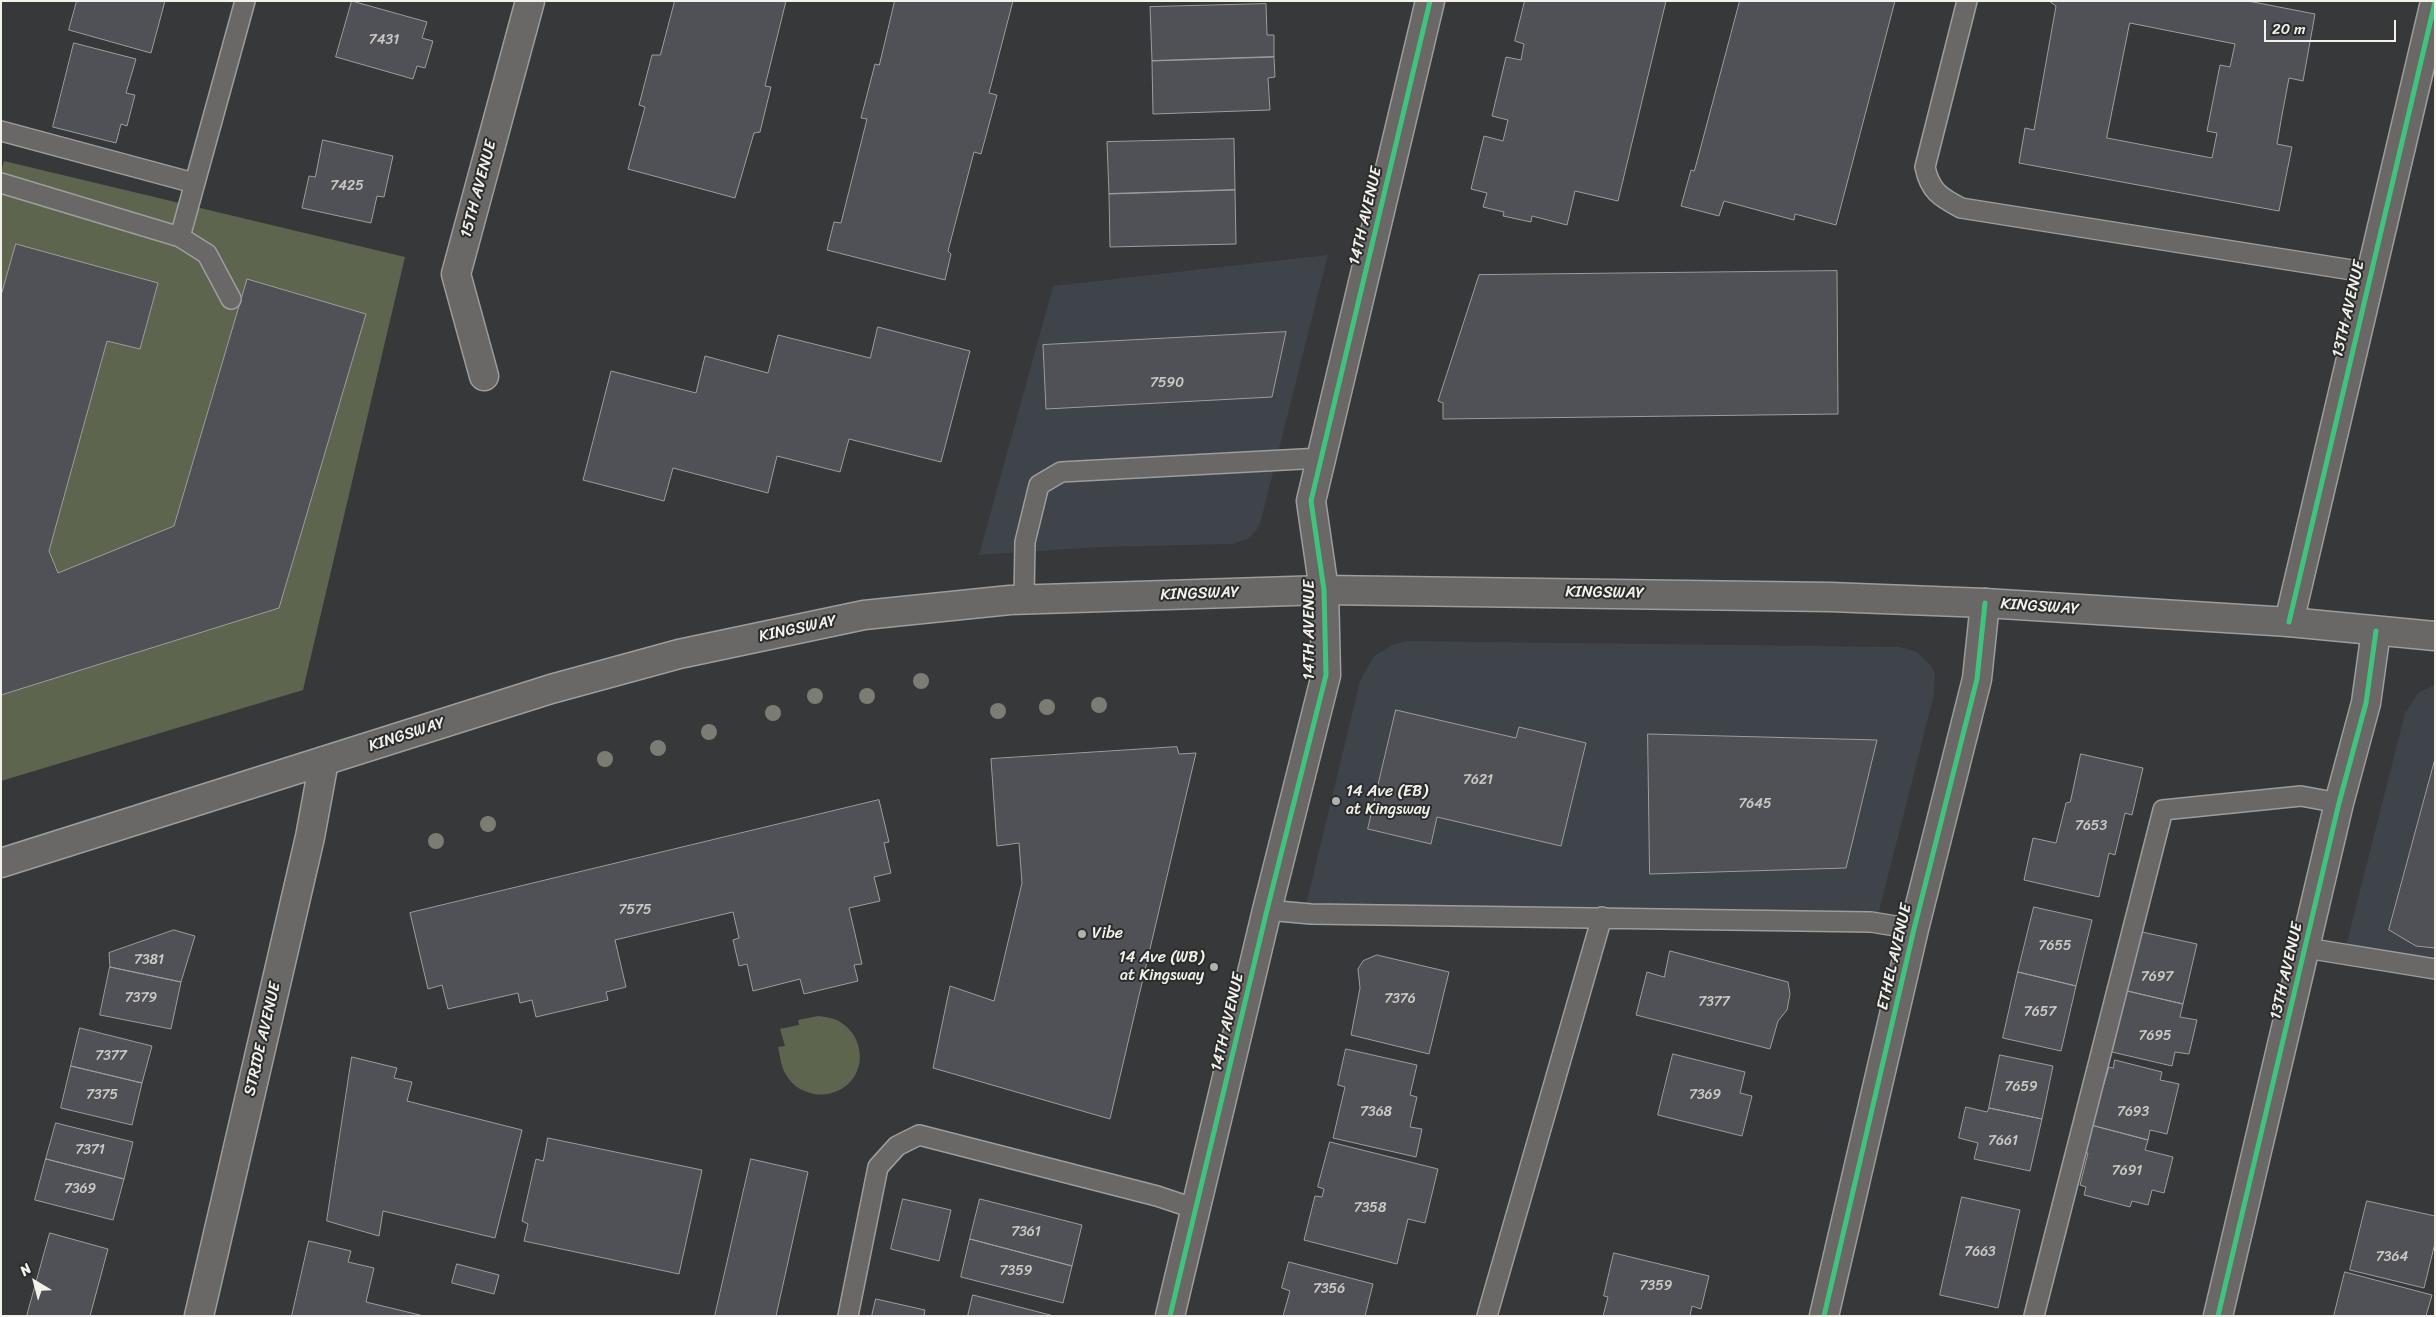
<!DOCTYPE html>
<style>
body{margin:0}
#map{position:relative;width:2436px;height:1317px;overflow:hidden;background:#36383a;font-family:Sriracha,sans-serif}
canvas{display:block}
.frame{position:absolute;inset:0;border:2px solid #f4f1e8;pointer-events:none}
.north{position:absolute;left:10px;top:1257px;width:50px;height:50px;-webkit-text-stroke:4px #2a2d2e;paint-order:stroke;rotate:323deg;font-size:14px;font-weight:700;line-height:20px;text-align:center;color:#f4f1e8}
.north::after{content:'';display:block;margin:auto;width:18px;height:22px;background:#f4f1e8;clip-path:polygon(50% 0,100% 100%,50% 72%,0 100%)}
.scale{position:absolute;left:2264px;top:20px;width:132px;height:22px;box-sizing:border-box;border:2px solid #f4f1e8;border-top:0;padding-left:6px;font-size:15px;line-height:18px;white-space:nowrap;color:#f4f1e8;-webkit-text-stroke:4px #2a2d2e;paint-order:stroke}
</style>
<div id="map">
<canvas width="2436" height="1317"></canvas>
<div class="frame"></div>
<div class="north">N</div>
<div class="scale">20 m</div>
</div>
<script>
const g = document.querySelector('canvas').getContext('2d');
g.lineJoin = 'round';
function paint(path, color) {
  g.fillStyle = color;
  g.fill(path, 'evenodd');
}
function stroke(path, color, width, dash) {
  g.strokeStyle = color;
  g.lineWidth = width;
  g.lineCap = dash ? 'butt' : 'round';
  g.setLineDash(dash || []);
  g.stroke(path);
}
function write(font, color, halo, rows, align = 'center') {
  g.font = font + ' Sriracha,sans-serif';
  g.lineWidth = 4;
  g.setLineDash([]);
  g.textBaseline = 'middle';
  g.strokeStyle = halo;
  g.fillStyle = color;
  for (const [text, x, y, turn = 0] of rows) {
    g.save();
    g.translate(x, y);
    g.rotate((+turn || 0) * Math.PI / 180);
    g.textAlign = isNaN(turn) ? turn : align;
    if (halo) g.strokeText(text, 0, 0);
    g.fillText(text, 0, 0);
    g.restore();
  }
}
paint(new Path2D(`
 M 1328,255 L 1261,520 L 1258,528 L 1248,539 L 1232,544 L 1100,547 L 979,555 L 1053,286 Z
 M 1406,641 L 1900,647 L 1917,652 L 1931,666 L 1935,674 L 1934,695 L 1876,923 L 1304,913 L 1360,681 L 1374,656 L 1392,645 Z
 M 2435,685 L 2435,969 L 2344,954 L 2405,713 L 2419,692 Z`), '#3f434a');
paint(new Path2D(`
 M 4,161 L 405,257 L 303,690 L 1,781 L 1,172 Z
 M 818,1016 C 827,1017 836,1018 843,1024 C 863,1038 866,1068 848,1084 C 828,1102 797,1096 785,1073 C 781,1066 780,1056 778,1047 L 785,1046 L 780,1029 L 799,1025 L 798,1020 Z`), '#5d654f');
const building = new Path2D(`
 M 77,1 L 165,1 L 151,53 L 69,30 Z
 M 352,1 L 427,22 L 422,38 L 433,41 L 425,68 L 417,66 L 413,79 L 336,57 Z
 M 675,1 L 786,1 L 765,86 L 771,87 L 760,132 L 754,133 L 735,198 L 628,169 L 645,107 L 639,105 L 652,55 L 660,55 Z
 M 895,1 L 1013,1 L 989,93 L 997,95 L 981,154 L 974,152 L 948,251 L 951,254 L 945,280 L 827,250 L 834,222 L 841,223 L 867,119 L 861,118 L 875,64 L 879,65 Z
 M 1525,1 L 1666,1 L 1618,201 L 1575,191 L 1567,225 L 1532,216 L 1531,222 L 1503,216 L 1504,212 L 1483,207 L 1487,193 L 1471,189 L 1484,136 L 1503,141 L 1508,120 L 1492,116 L 1506,57 L 1521,60 L 1524,44 L 1515,41 Z
 M 1740,1 L 1895,1 L 1836,225 L 1795,214 L 1794,220 L 1724,201 L 1719,216 L 1681,206 L 1691,170 L 1694,171 Z
 M 2248,1 L 2315,14 L 2303,81 L 2289,78 L 2282,115 L 2277,144 L 2292,147 L 2279,211 L 2019,163 L 2025,128 L 2034,130 L 2056,6 L 2049,1 ZM 2130,23 L 2235,44 L 2230,67 L 2220,65 L 2207,131 L 2217,133 L 2212,158 L 2107,138 Z
 M 1266,4 L 1267,35 L 1274,35 L 1274,57 L 1152,61 L 1150,7 Z
 M 74,43 L 136,59 L 126,93 L 135,95 L 127,126 L 121,124 L 116,143 L 53,127 Z
 M 1274,57 L 1275,77 L 1268,78 L 1270,110 L 1153,114 L 1152,61 Z
 M 1234,139 L 1235,190 L 1109,194 L 1107,142 Z
 M 323,140 L 393,156 L 384,197 L 377,196 L 371,223 L 302,208 L 309,176 L 315,177 Z
 M 1235,190 L 1236,244 L 1110,247 L 1109,194 Z
 M 16,244 L 158,283 L 140,349 L 107,341 L 49,551 L 58,573 L 174,526 L 247,279 L 366,314 L 279,608 L 1,695 L 1,296 Z
 M 1837,271 L 1838,414 L 1443,419 L 1443,403 L 1438,401 L 1479,275 Z
 M 878,327 L 970,351 L 941,462 L 849,439 L 840,472 L 777,456 L 768,493 L 673,468 L 664,501 L 583,480 L 611,371 L 696,393 L 705,356 L 768,373 L 778,335 L 870,358 Z
 M 1286,332 L 1272,397 L 1046,409 L 1043,345 Z
 M 1396,710 L 1516,738 L 1519,727 L 1586,743 L 1561,846 L 1437,817 L 1431,844 L 1368,829 Z
 M 1648,734 L 1877,740 L 1846,868 L 1650,874 Z
 M 1177,747 L 1179,754 L 1196,753 L 1110,1119 L 933,1068 L 950,986 L 994,1001 L 1022,883 L 1019,843 L 997,846 L 991,759 Z
 M 2081,754 L 2143,768 L 2132,815 L 2125,813 L 2115,855 L 2109,853 L 2099,897 L 2024,880 L 2033,838 L 2056,843 L 2066,803 L 2070,802 Z
 M 2435,759 L 2435,948 L 2416,946 L 2389,930 Z
 M 879,800 L 889,842 L 884,843 L 891,873 L 874,877 L 880,901 L 849,908 L 862,964 L 854,965 L 858,981 L 804,994 L 800,979 L 753,991 L 747,964 L 739,966 L 733,940 L 739,938 L 733,912 L 615,940 L 626,987 L 606,992 L 608,1000 L 536,1017 L 532,1000 L 520,1003 L 518,993 L 448,1009 L 442,985 L 428,989 L 410,913 Z
 M 2034,907 L 2092,920 L 2076,986 L 2018,972 Z
 M 174,930 L 195,936 L 181,982 L 110,967 L 109,953 Z
 M 2142,932 L 2197,944 L 2183,1004 L 2123,990 L 2129,963 L 2134,964 Z
 M 1670,951 L 1788,982 L 1790,994 L 1787,1010 L 1778,1021 L 1770,1049 L 1636,1015 L 1647,972 L 1664,977 Z
 M 1377,955 L 1449,972 L 1429,1054 L 1351,1035 L 1360,988 L 1358,969 L 1363,961 Z
 M 110,967 L 181,982 L 171,1029 L 100,1015 Z
 M 2018,972 L 2076,986 L 2061,1051 L 2003,1038 Z
 M 2123,990 L 2183,1004 L 2180,1017 L 2197,1020 L 2189,1054 L 2175,1052 L 2172,1066 L 2112,1052 L 2120,1019 L 2117,1018 Z
 M 80,1028 L 152,1046 L 142,1083 L 71,1066 Z
 M 1346,1049 L 1417,1065 L 1410,1095 L 1417,1097 L 1410,1127 L 1422,1129 L 1416,1157 L 1333,1138 L 1345,1087 L 1338,1085 Z
 M 1673,1054 L 1745,1072 L 1740,1093 L 1752,1096 L 1742,1136 L 1658,1115 Z
 M 2000,1055 L 2053,1066 L 2042,1119 L 1989,1108 Z
 M 352,1057 L 397,1068 L 394,1078 L 412,1082 L 407,1101 L 522,1130 L 495,1238 L 383,1211 L 379,1236 L 327,1221 Z
 M 2115,1060 L 2162,1072 L 2160,1080 L 2179,1084 L 2167,1134 L 2150,1130 L 2148,1140 L 2091,1125 L 2109,1067 L 2113,1068 Z
 M 71,1066 L 142,1083 L 132,1125 L 61,1108 Z
 M 1966,1107 L 1987,1112 L 1989,1108 L 2042,1119 L 2030,1171 L 1974,1159 L 1978,1143 L 1959,1138 Z
 M 56,1123 L 133,1142 L 124,1179 L 46,1159 Z
 M 2091,1125 L 2148,1140 L 2145,1150 L 2173,1157 L 2164,1193 L 2152,1190 L 2148,1205 L 2132,1201 L 2130,1207 L 2084,1195 L 2086,1187 L 2080,1185 L 2088,1153 L 2084,1152 Z
 M 548,1138 L 702,1170 L 679,1274 L 524,1241 L 528,1224 L 522,1221 L 536,1159 L 543,1161 Z
 M 1330,1142 L 1438,1169 L 1425,1223 L 1408,1219 L 1397,1264 L 1304,1240 L 1315,1196 L 1322,1197 L 1324,1189 L 1318,1187 Z
 M 46,1159 L 124,1179 L 113,1220 L 35,1200 Z
 M 751,1159 L 808,1172 L 776,1316 L 715,1316 Z
 M 1962,1197 L 2020,1210 L 1998,1308 L 1940,1295 Z
 M 903,1199 L 951,1210 L 939,1261 L 891,1249 Z
 M 980,1199 L 1082,1225 L 1072,1266 L 970,1239 Z
 M 2367,1201 L 2435,1216 L 2435,1243 L 2424,1288 L 2350,1270 Z
 M 50,1233 L 108,1249 L 90,1316 L 27,1316 Z
 M 970,1239 L 1072,1266 L 1063,1303 L 961,1277 Z
 M 309,1241 L 351,1251 L 348,1262 L 374,1268 L 366,1302 L 424,1316 L 292,1316 Z
 M 1614,1253 L 1709,1276 L 1701,1309 L 1692,1306 L 1690,1316 L 1603,1316 L 1608,1297 L 1604,1296 Z
 M 1289,1262 L 1373,1284 L 1365,1316 L 1283,1316 L 1290,1291 L 1282,1288 Z
 M 457,1264 L 499,1275 L 494,1294 L 452,1283 Z
 M 2345,1272 L 2432,1295 L 2426,1316 L 2334,1316 Z
 M 973,1295 L 1054,1316 L 968,1316 Z
 M 876,1299 L 925,1310 L 924,1316 L 872,1316 Z`);
paint(building, '#4f5156');
stroke(building, '#9c9d9c', 1);
const lane = new Path2D(`
 M 1967,1 L 1925,167 C 1930,191 1940,197 1961,208 L 2371,273
 M 1,131 L 194,183
 M 1,183 L 180,237 L 207,254 L 231,299
 M 180,237 L 245,1
 M 1024,599 L 1025,542 L 1039,485 L 1061,472 L 1321,458
 M 1267,910 L 1311,914 L 1871,922 L 1914,929
 M 2306,948 L 2435,969
 M 848,1316 L 878,1167 L 897,1146 L 919,1135 L 1157,1196 L 1196,1209
 M 1487,1316 L 1602,917
 M 2034,1316 L 2163,810 L 2301,796 L 2339,803`);
const street = new Path2D(`
 M 484,376 L 456,274 L 530,1
 M 2289,622 L 2435,2
 M 199,1316 L 310,837 L 324,761
 M 1824,1316 L 1914,929 L 1977,679 L 1985,603
 M 2218,1316 L 2339,803 L 2366,703 L 2376,631`);
const secondary = new Path2D(`
 M 1170,1316 L 1267,910 L 1326,675 L 1324,590 L 1311,501 L 1430,1`);
const primary = new Path2D(`
 M 1,863 L 551,689 L 679,654 L 864,615 L 1010,600 L 1324,590 L 1830,597 L 1985,603 L 2289,622 L 2435,636`);
stroke(lane, '#9c9d9c', 22);
stroke(street, '#9c9d9c', 31);
stroke(secondary, '#9c9d9c', 31);
stroke(primary, '#9c9d9c', 31);
stroke(lane, '#696866', 19);
stroke(street, '#696866', 28);
stroke(secondary, '#696866', 28);
stroke(primary, '#696866', 28);
stroke(new Path2D(`
 M 2289,622 L 2435,2
 M 1170,1316 L 1267,910 L 1326,675 L 1324,590 L 1311,501 L 1430,1
 M 1824,1316 L 1914,929 L 1977,679 L 1985,603
 M 2218,1316 L 2339,803 L 2366,703 L 2376,631`), '#40c37c', 5);
g.fillStyle = '#7b7d74';
for (const [x, y] of [
 [921,681],
 [815,696],
 [867,696],
 [1099,705],
 [1047,707],
 [998,711],
 [773,713],
 [709,732],
 [658,748],
 [605,759],
 [488,824],
 [436,841]
]) {
  g.beginPath();
  g.arc(x, y, 8, 0, 2 * Math.PI);
  g.fill();
}
for (const [x, y, r, color] of [
 [1336,801,5,"#b2b0ab"],
 [1082,934,5,"#b2b0ab"],
 [1214,967,5,"#b2b0ab"]
]) {
  const dot = new Path2D();
  dot.arc(x, y, r, 0, 2 * Math.PI);
  g.fillStyle = color;
  g.fill(dot);
  stroke(dot, '#2a2d2e', 2);
}
write('14px', '#cbc9c4', null, [
 ["7431",384,40],
 ["7425",347,186],
 ["7590",1167,383],
 ["7621",1478,780],
 ["7645",1755,804],
 ["7653",2091,826],
 ["7575",635,910],
 ["7655",2055,946],
 ["7381",149,960],
 ["7697",2157,977],
 ["7379",141,998],
 ["7376",1400,999],
 ["7377",1714,1002],
 ["7657",2040,1012],
 ["7695",2155,1036],
 ["7377",111,1056],
 ["7659",2021,1087],
 ["7375",102,1095],
 ["7369",1705,1095],
 ["7368",1376,1112],
 ["7693",2133,1112],
 ["7661",2003,1141],
 ["7371",90,1150],
 ["7691",2127,1171],
 ["7369",80,1189],
 ["7358",1370,1208],
 ["7361",1026,1232],
 ["7663",1980,1252],
 ["7364",2392,1257],
 ["7359",1016,1271],
 ["7359",1656,1286],
 ["7356",1329,1289]
]);
write('16px', '#f4f1e8', '#2a2d2e', [
 ["15TH AVENUE",479,189,-75],
 ["14TH AVENUE",1366,216,-77],
 ["13TH AVENUE",2349,309,-77],
 ["KINGSWAY",1605,593,1],
 ["KINGSWAY",1200,594,-2],
 ["KINGSWAY",2040,607,4],
 ["KINGSWAY",798,629,-12],
 ["14TH AVENUE",1310,630,-90],
 ["KINGSWAY",407,735,-18],
 ["ETHEL AVENUE",1895,957,-77],
 ["13TH AVENUE",2287,971,-77],
 ["14TH AVENUE",1228,1022,-77],
 ["STRIDE AVENUE",263,1039,-77]
]);
write('16px', '#f4f1e8', '#2a2d2e', [
 ["14 Ave (EB)",1346,792],
 ["at Kingsway",1346,810],
 ["Vibe",1092,934],
 ["14 Ave (WB)",1204,958,"right"],
 ["at Kingsway",1204,976,"right"]
], 'left');
</script>
